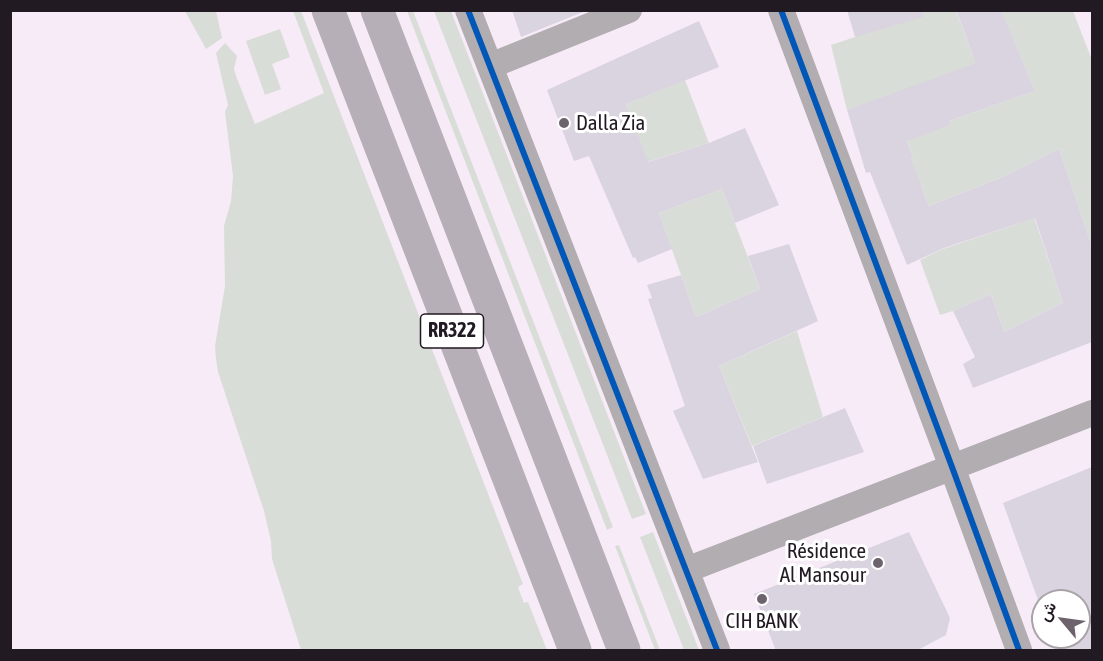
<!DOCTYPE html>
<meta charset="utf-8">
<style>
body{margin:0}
#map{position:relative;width:1103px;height:661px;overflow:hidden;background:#f8ebf8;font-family:"Asap Condensed",Vazirmatn,sans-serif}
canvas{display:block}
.frame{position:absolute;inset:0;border:12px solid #221a22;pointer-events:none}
.north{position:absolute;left:1031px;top:589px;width:60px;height:60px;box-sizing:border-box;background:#fff;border:2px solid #a7a3a7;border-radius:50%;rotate:299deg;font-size:16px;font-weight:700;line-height:24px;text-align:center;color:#221a22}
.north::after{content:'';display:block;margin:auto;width:21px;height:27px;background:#6d636d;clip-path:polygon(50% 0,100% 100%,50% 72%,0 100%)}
</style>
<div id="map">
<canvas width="1103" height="661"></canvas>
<div class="frame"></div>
<div class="north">ش</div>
</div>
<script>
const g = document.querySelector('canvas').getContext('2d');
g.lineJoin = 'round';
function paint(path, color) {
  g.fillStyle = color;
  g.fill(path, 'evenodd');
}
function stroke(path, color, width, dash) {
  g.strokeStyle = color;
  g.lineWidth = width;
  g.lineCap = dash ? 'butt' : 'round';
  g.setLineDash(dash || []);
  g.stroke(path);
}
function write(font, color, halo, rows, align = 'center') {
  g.font = font + ' "Asap Condensed",sans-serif';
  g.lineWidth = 6;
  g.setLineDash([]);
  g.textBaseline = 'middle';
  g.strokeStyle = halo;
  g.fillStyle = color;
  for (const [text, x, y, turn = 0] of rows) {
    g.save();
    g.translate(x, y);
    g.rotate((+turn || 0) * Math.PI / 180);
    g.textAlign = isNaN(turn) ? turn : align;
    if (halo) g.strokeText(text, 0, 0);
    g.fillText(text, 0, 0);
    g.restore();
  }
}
paint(new Path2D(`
 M 185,11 L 216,11 L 222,38 L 206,49 Z
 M 293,11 L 301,11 L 523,584 L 518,587 L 524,603 L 528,602 L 547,650 L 301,650 L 272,559 L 271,541 L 264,511 L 218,372 L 216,359 L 215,346 L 225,286 L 224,226 L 231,201 L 233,176 L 225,112 L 228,105 L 216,53 L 225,43 L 237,56 L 234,69 L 236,76 L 255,124 L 324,93 Z
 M 407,11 L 413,11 L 613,527 L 607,530 Z
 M 434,11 L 451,11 L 646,514 L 632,519 Z
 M 885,11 L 956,11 L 973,55 L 985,66 L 847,110 L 831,45 L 855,37 Z
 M 1001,11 L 1073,11 L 1092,60 L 1092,246 L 1059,149 L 1003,177 L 929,206 L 921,185 L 880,198 L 872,172 L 913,158 L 906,137 L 928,133 L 951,125 L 949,121 L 1035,91 Z
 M 280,29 L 290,57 L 272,64 L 281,89 L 265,95 L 246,41 Z
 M 685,80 L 709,143 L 647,162 L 626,104 Z
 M 722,189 L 760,289 L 696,317 L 659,213 Z
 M 1031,208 L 1063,303 L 1004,332 L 991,294 L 953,311 L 940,315 L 920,260 L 940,250 L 1020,223 Z
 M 797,331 L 823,417 L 752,446 L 719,366 Z
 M 653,532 L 699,650 L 684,650 L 640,537 Z
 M 619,545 L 660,650 L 655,650 L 615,546 Z`), '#d8ddd7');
paint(new Path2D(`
 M 512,10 L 588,10 L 521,37 Z
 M 847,10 L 923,10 L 923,17 L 855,37 Z
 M 956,10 L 1001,10 L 1035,91 L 949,121 L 951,125 L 907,141 L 913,158 L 911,159 L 929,206 L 1003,177 L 1059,149 L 1092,246 L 1092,342 L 973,388 L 963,364 L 975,357 L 953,311 L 991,294 L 1004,332 L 1063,303 L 1035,218 L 944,248 L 907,265 L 870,172 L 866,173 L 847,110 L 976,63 Z
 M 699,21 L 719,67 L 626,104 L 648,162 L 709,143 L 745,128 L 779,205 L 735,223 L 722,189 L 659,213 L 672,249 L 638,263 L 635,257 L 633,258 L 589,156 L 574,161 L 547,90 Z
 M 789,244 L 818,321 L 719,366 L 758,462 L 703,479 L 673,411 L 685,406 L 648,299 L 652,298 L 647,285 L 681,275 L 696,317 L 760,289 L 748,256 Z
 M 845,408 L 864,452 L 767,484 L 753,446 Z
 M 1092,467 L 1092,651 L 1056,651 L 1051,637 L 1079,637 L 1079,601 L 1043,601 L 1043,614 L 1003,503 Z
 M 909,532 L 950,618 L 946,635 L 916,651 L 776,651 L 754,594 Z`), '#dad4e0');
stroke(new Path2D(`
 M 468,10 L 717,650
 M 781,10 L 952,467 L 1019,650
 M 490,66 L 629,10
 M 686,570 L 1092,413`), '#b1adb1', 26);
stroke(new Path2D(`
 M 328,10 L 575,650
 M 377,10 L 624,650`), '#b7afb7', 33);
stroke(new Path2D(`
 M 468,10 L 717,650
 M 781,10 L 952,467 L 1019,650`), '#0057b8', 6);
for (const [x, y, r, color] of [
 [564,123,6,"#6d636d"],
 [878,563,6,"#6d636d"],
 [762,599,6,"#6d636d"]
]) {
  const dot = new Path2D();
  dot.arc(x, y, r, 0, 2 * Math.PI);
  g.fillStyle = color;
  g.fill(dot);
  stroke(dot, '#fff', 2);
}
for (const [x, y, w] of [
 [452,331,63]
]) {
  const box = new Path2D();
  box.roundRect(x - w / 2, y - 17, w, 34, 4.5);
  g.fillStyle = '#fff';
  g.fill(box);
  stroke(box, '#221a22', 1.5);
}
write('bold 20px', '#221a22', null, [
 ["RR322",452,331]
]);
write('21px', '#221a22', '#fff', [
 ["Dalla Zia",576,123],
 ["Résidence",866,551,"right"],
 ["Al Mansour",866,575,"right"],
 ["CIH BANK",762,621,"center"]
], 'left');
</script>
